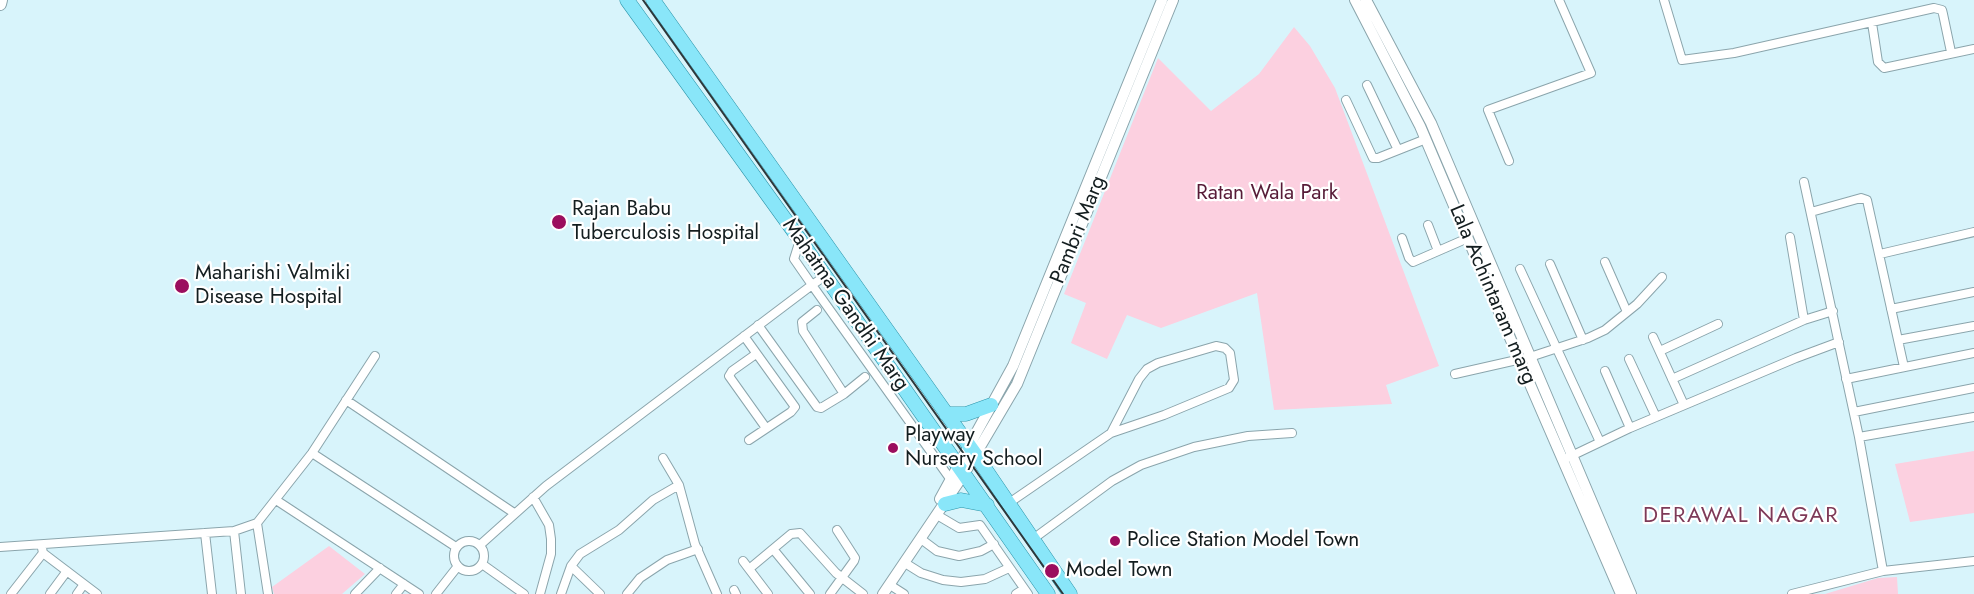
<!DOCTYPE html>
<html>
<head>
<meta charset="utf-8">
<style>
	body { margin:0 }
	canvas { display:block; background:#d8f4fb }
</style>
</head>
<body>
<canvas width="1974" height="594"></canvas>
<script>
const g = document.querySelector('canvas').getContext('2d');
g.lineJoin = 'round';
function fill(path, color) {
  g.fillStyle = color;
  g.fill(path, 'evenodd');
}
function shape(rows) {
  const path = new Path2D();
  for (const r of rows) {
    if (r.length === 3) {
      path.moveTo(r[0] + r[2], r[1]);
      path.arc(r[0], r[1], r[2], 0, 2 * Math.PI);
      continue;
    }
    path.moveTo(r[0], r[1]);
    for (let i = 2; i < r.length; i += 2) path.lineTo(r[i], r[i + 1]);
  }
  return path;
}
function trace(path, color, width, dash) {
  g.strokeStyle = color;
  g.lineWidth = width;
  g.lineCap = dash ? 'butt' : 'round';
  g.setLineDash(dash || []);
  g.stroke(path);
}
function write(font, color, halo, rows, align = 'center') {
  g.font = font + ' Jost,sans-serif';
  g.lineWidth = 4.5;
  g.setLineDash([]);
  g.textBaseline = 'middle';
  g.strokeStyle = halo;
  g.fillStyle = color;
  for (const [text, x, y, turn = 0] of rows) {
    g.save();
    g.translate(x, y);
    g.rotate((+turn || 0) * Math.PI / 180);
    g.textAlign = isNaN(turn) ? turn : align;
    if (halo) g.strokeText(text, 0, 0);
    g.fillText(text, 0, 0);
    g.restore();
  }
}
fill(shape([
	[1294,27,1310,46,1335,88,1439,366,1386,385,1392,404,1274,410,1257,293,1161,328,1127,315,1107,359,1071,343,1086,303,1064,294,1158,58,1211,111,1259,74],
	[1974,451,1974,513,1910,522,1895,464],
	[329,546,365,574,342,594,274,594,272,587],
	[1897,577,1898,594,1825,594,1878,578]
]), '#fcd0e0');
const minor = shape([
	[1664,0,1682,60,1734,53,1934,8,1942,10,1943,14,1951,52],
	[1872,23,1878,62,1884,68,1974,49],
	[1367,85,1398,150],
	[1346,100,1373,158,1378,158,1426,139],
	[1509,161,1488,110,1591,73,1559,0],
	[1804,182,1859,437,1883,571],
	[1811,212,1861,198,1867,200,1904,367],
	[1428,225,1438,251],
	[1790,237,1804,320],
	[1402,238,1409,258,1413,262,1468,238],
	[1880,254,1974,232],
	[1605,262,1627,312],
	[1550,264,1583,340],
	[1520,269,1600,442],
	[825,276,812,285,951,480],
	[1891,309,1974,292],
	[817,310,802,322,803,331,844,394],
	[758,325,817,407,821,408,844,394,865,377],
	[744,336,795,407,791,412,749,440],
	[1653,337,1684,405],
	[1898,340,1974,326],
	[1660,351,1718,324],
	[756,354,732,371,729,376,766,428],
	[1629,359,1656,417],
	[1605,371,1630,428],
	[1455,374,1530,357,1588,338,1605,330,1637,304,1662,277],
	[1672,379,1804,320,1833,311],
	[1846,379,1974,353],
	[346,400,514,513],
	[1854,412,1974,388],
	[1859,437,1974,417],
	[312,453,456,547],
	[663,458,679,485,695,544,717,594],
	[1567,458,1630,428,1796,358,1839,342],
	[533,497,549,525,551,539,551,554,540,594],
	[276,500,419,594],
	[1009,503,1111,433,1139,379,1147,369,1158,363,1216,346,1225,348,1230,353,1234,380,1229,388,1164,415,1111,433],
	[937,515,959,528,980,525,1028,594],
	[257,523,268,594],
	[234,531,241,594],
	[205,533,212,594],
	[921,539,937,551,959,556,981,551,994,544],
	[1033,539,1112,481,1141,465,1194,447,1248,436,1292,433],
	[469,556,15],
	[480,545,546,486,812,285,794,259,800,240],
	[0,547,234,531,257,523,312,453,375,356],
	[773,549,810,594],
	[43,553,97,594],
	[743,561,749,569],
	[905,563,921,573,943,580,961,582,985,579,1009,568],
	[482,564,524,594],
	[571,566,600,594],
	[890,585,904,594],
	[734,590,736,594],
	[11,594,43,553,42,548],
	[50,594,67,571],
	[77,594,84,584],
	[355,594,380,568],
	[396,594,404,584],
	[436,594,458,566],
	[561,594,571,566,580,554,619,530,653,500,679,485],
	[627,594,640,578,667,560,698,549],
	[768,594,749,569,791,534,800,533,836,573,863,594],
	[830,594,854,561,855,558,837,530],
	[1016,594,1024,589],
	[1792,594,1883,571,1974,561]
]);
const tertiary = shape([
	[1355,0,1420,126,1519,359,1621,594],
	[1366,0,1431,123,1631,594],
	[940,499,1013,366,1162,0],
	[883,594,964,474,1017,384,1173,0]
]);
const secondary = shape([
	[0,4,1,0]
]);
const primary = shape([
	[627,0,800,240,1048,594],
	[653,0,975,454,1070,594],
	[946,414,966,414,991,405],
	[945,504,961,500,987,505]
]);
trace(minor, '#8ba5ac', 10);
trace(tertiary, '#8ba5ac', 12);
trace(secondary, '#8ba5ac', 14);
trace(primary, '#2c95aa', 15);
trace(minor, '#fff', 8);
trace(tertiary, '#fff', 10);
trace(secondary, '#fff', 12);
trace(primary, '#89e6f9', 14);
trace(shape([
	[643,0,1063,594]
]), '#2c383b', 2);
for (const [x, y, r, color] of [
	[559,222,8,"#9b0e5e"],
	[182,286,8,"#9b0e5e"],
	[893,448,6,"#9b0e5e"],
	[1115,541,6,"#9b0e5e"],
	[1052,571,8,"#9b0e5e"]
]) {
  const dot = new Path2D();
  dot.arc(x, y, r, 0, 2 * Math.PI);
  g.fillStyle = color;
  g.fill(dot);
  trace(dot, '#fff', 2);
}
write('21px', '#571b37', '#fff', [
	["Ratan Wala Park",1267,194]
]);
write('21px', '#131d1f', '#fff', [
	["Rajan Babu",572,210],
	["Tuberculosis Hospital",572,234],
	["Maharishi Valmiki",195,274],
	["Disease Hospital",195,298],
	["Playway",905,436],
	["Nursery School",905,460],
	["Police Station Model Town",1127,541],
	["Model Town",1066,571]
], 'left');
write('21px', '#131d1f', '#fff', [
	["Pambri Marg",1079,230,-68],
	["Lala Achintaram marg",1492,295,67],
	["Mahatma Gandhi Marg",845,305,55]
]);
g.letterSpacing = '1.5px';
write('22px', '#7e3a58', '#fff', [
	["DERAWAL NAGAR",1741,517]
]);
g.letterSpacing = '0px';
</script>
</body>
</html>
